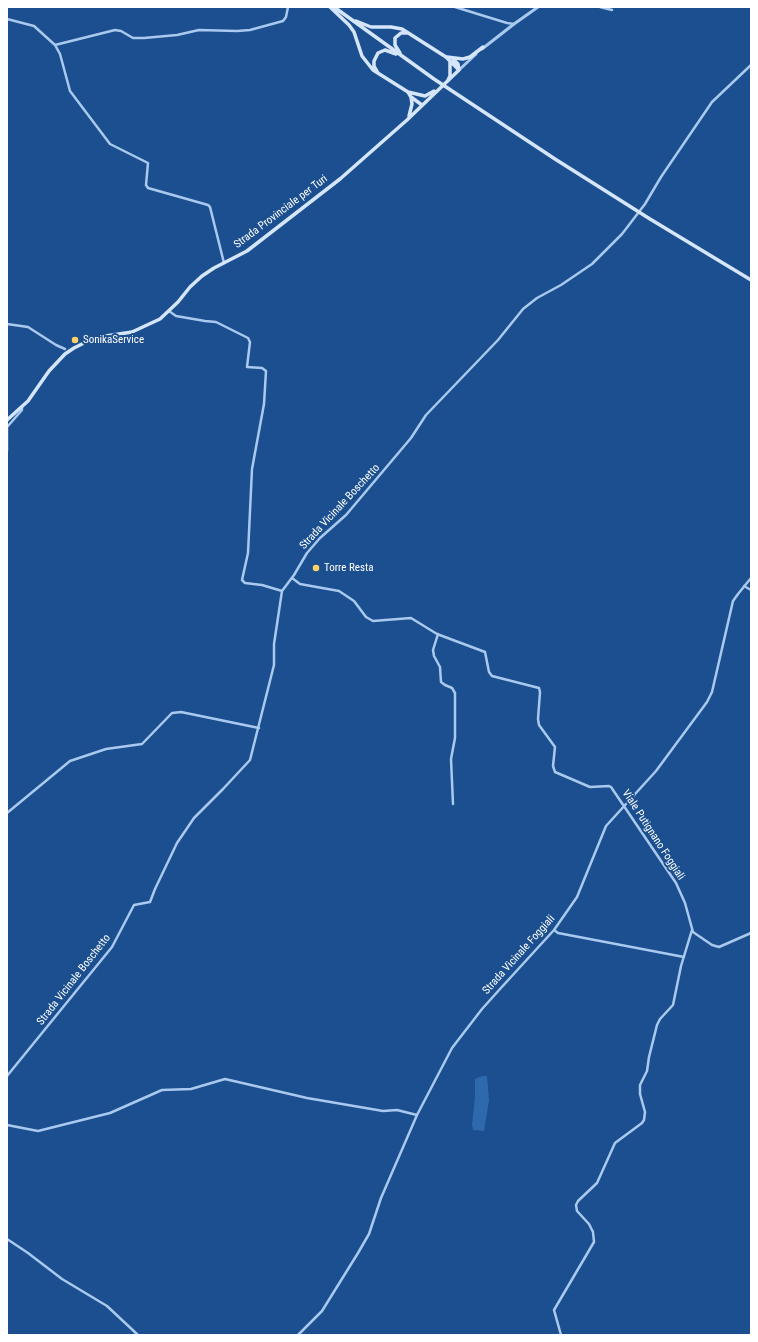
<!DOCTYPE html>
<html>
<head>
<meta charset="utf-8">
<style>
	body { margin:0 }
	#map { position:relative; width:758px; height:1342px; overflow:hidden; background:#1b4f8f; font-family:"Roboto Condensed",sans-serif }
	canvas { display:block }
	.frame { position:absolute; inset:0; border:8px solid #fff; pointer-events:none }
</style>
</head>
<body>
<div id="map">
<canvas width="758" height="1342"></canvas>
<div class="frame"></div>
</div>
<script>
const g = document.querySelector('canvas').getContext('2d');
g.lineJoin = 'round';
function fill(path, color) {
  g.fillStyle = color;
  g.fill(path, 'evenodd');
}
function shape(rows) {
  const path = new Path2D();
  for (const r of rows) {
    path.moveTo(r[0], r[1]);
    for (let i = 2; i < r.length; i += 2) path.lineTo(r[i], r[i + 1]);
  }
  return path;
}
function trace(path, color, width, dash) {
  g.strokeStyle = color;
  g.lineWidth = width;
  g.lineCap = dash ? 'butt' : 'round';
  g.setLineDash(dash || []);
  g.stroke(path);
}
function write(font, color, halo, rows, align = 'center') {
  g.font = font + ' "Roboto Condensed",sans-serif';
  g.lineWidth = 4;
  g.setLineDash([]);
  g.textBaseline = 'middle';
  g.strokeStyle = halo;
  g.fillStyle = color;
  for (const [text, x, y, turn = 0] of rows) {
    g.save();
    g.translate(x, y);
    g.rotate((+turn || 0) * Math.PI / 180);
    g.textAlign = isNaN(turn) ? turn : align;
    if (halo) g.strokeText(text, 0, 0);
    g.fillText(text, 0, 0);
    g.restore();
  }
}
fill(shape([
	[482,1076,487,1076,489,1100,484,1131,473,1130,472,1125,475,1097,475,1079]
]), '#2e69ad');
trace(shape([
	[455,7,507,23,514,24],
	[600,7,612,10],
	[7,19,34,26,55,45,60,54,70,91,110,144,148,163,146,185,148,188,208,205,210,207,224,263],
	[55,45,115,30,121,31,133,38,144,38,177,35,199,30,237,31,250,30,283,21,286,17,288,7],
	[169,311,176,316,205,321,216,322,248,338,250,342,247,367,262,368,266,371,264,404,252,469,248,553,242,580,245,583,262,585,282,591],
	[7,324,28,327,56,345,65,349],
	[8,426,22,410,22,407],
	[7,427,7,451],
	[292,578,300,584,339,591,354,601,366,617,373,621,411,618,437,634,485,652,489,672,492,676,539,688,540,692,538,719,539,725,555,747,553,766,555,772,590,787,609,786,611,787,676,883,685,903,693,932,712,945,719,947,751,933],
	[744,586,751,590],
	[438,634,433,650,434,656,440,667,441,682,445,685,452,688,455,693,455,738,451,759,453,804],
	[7,813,70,761,106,749,142,744,172,713,181,712,259,728],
	[554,930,558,933,684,957],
	[7,1076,112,947,134,905,150,902,155,889,177,843,194,818,223,789,250,760,274,665,274,644,282,591,294,575,307,553,320,538,346,515,411,438,426,415,498,340,523,309,537,298,561,285,592,264,622,234,645,204,661,177,712,102,751,65],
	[7,1125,38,1131,110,1113,162,1090,191,1089,225,1079,307,1098,383,1111,397,1110,417,1115],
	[7,1239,28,1253,62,1279,107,1306,138,1335],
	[298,1335,322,1311,358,1253,369,1234,381,1198,417,1115,452,1048,482,1009,500,989,554,930,577,897,606,826,656,771,707,702,712,692,733,601,738,594,751,578],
	[561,1335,554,1310,594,1242,593,1232,589,1224,577,1211,576,1205,578,1201,597,1183,615,1143,642,1123,644,1120,645,1112,640,1094,640,1085,647,1071,649,1057,657,1025,660,1019,673,1005,681,966,692,930]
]), '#a9c9ee', 2.5);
trace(shape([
	[482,49,514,24,538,7],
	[459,70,476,54]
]), '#a9c9ee', 3);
trace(shape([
	[330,7,349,25,354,32,362,56,373,70,408,92,425,96,434,91],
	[334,7,434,79,555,159,650,219,751,280],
	[356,21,371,27,391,27,402,29,446,57,459,70],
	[400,53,395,45,395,38,401,33,408,33],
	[447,57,463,59,470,57,483,47],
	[453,59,458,64,459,70],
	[378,73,374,66,374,61,378,53,385,50,396,54],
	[448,80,450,76,450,61],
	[408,92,411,97,412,104,409,116],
	[411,97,422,105],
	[7,420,28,401,49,371,65,354,74,348,90,340,106,336,132,332,160,319,178,302,190,287,202,276,214,268,247,251,340,179,407,120,459,70]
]), '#d6e6fa', 3.5);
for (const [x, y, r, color] of [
	[75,340,4,"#ffd166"],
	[316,568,4,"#ffd166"]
]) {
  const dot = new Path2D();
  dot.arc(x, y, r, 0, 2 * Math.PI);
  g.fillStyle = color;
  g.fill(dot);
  trace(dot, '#1b4f8f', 1.5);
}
write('11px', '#fff', '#1b4f8f', [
	["Strada Provinciale per Turi",281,212,-37],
	["Strada Vicinale Boschetto",340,507,-47],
	["Viale Putignano Foggiali",653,835,57],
	["Strada Vicinale Foggiali",519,955,-48],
	["Strada Vicinale Boschetto",74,980,-52]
]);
write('11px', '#fff', '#1b4f8f', [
	["SonikaService",83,340],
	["Torre Resta",324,568]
], 'left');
</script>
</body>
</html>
